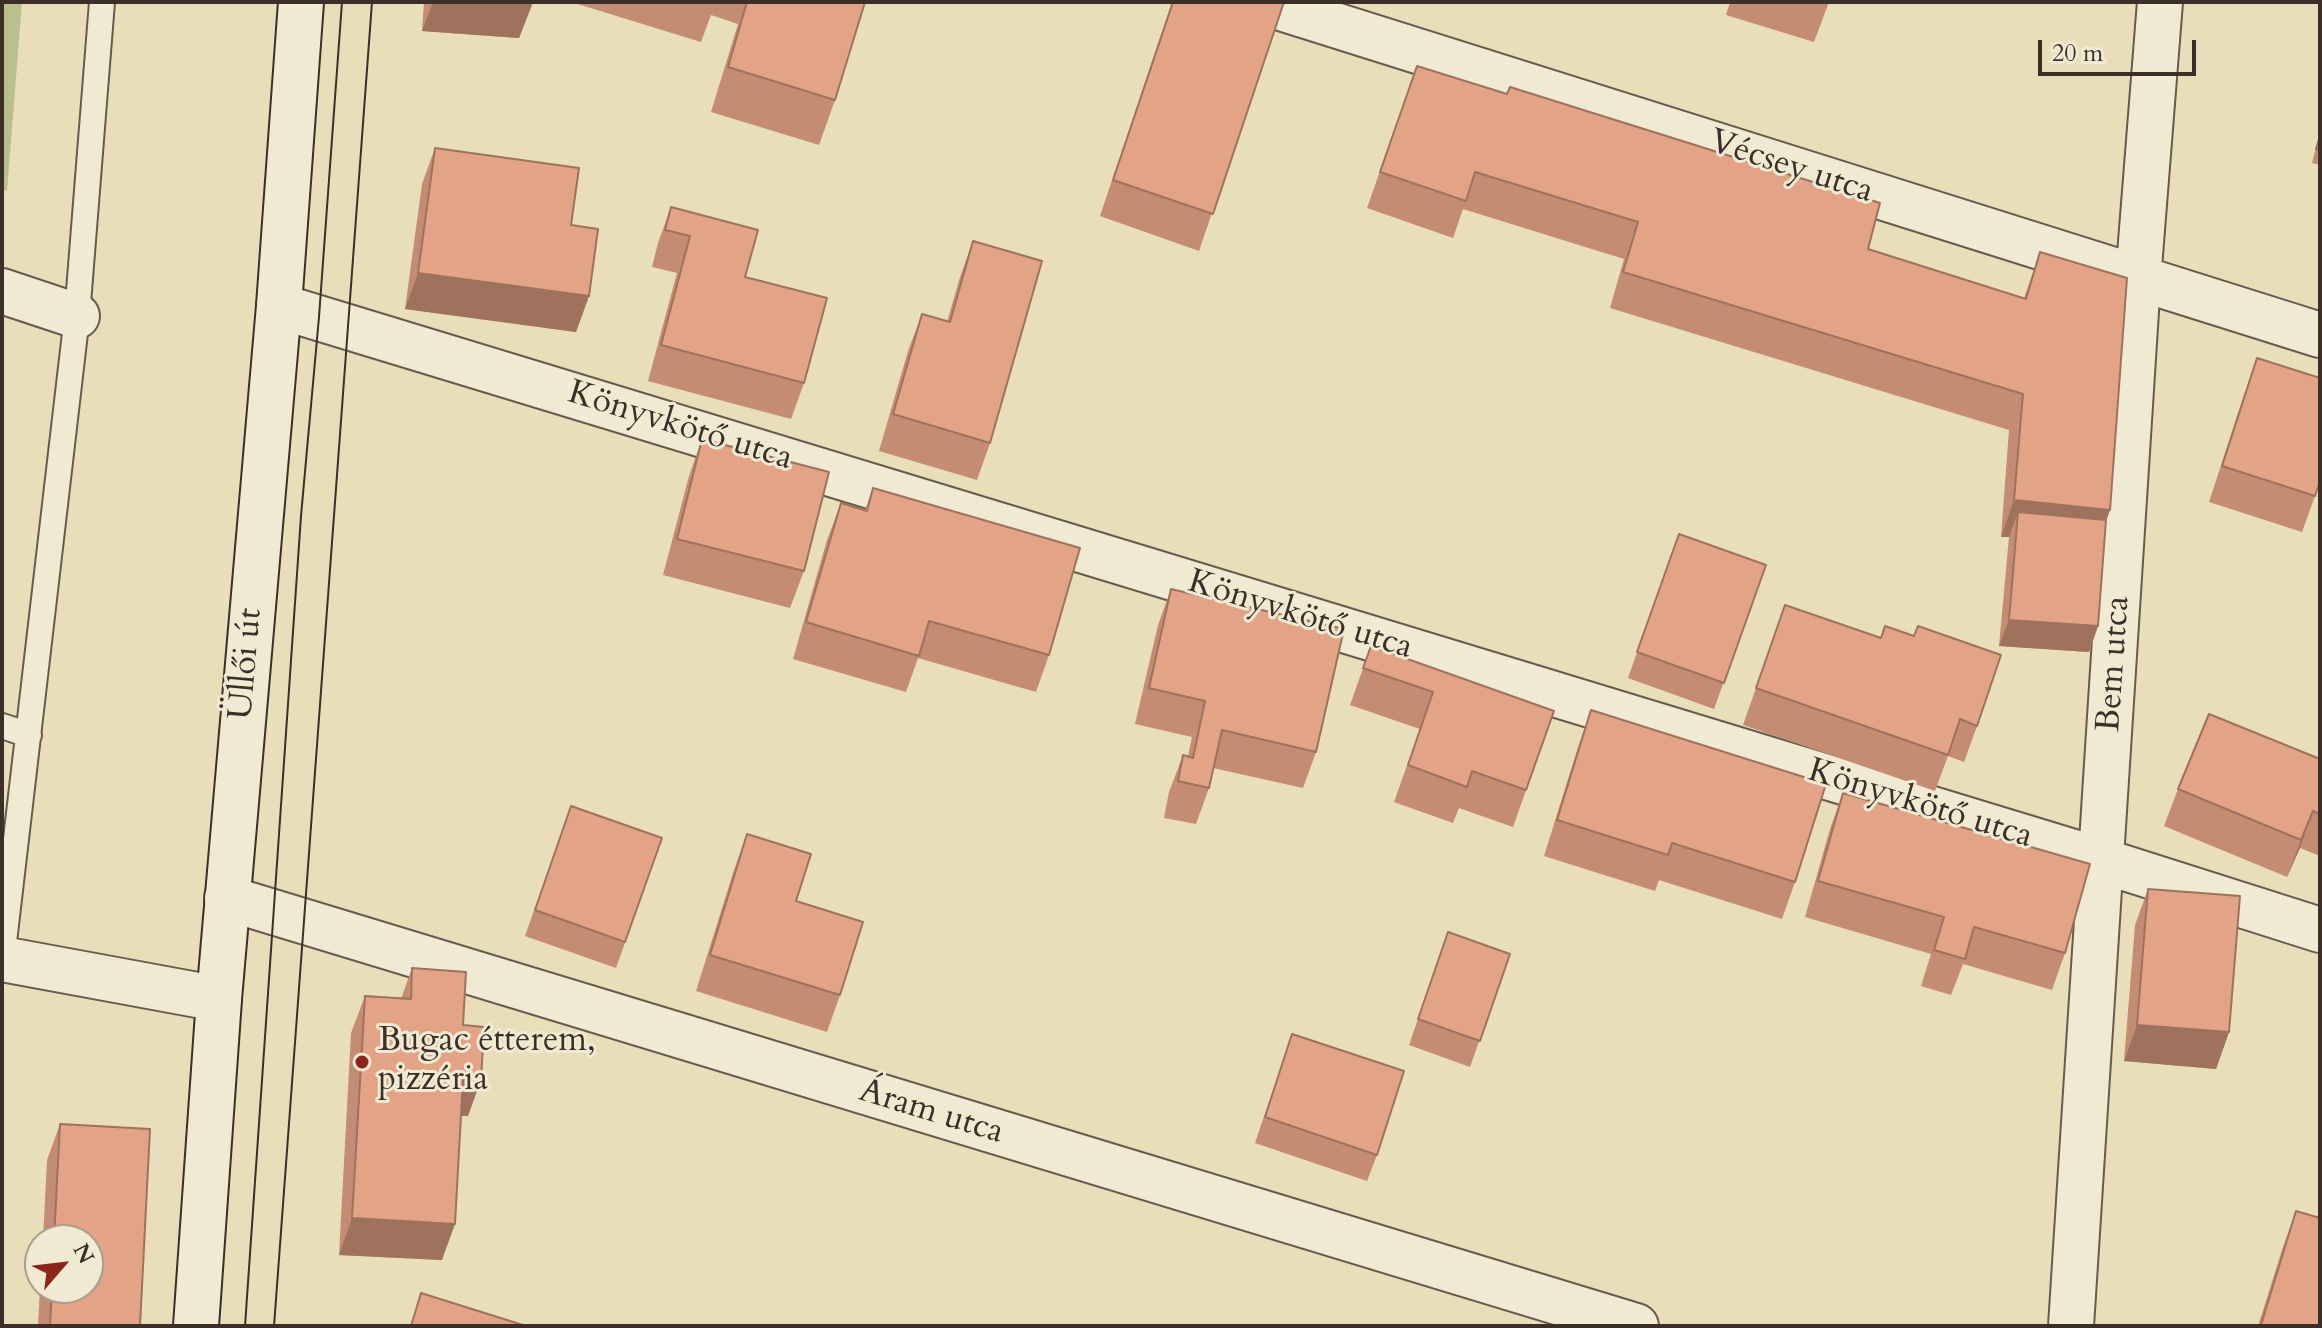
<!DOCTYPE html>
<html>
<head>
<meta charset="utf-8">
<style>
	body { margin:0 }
	#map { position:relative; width:2322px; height:1328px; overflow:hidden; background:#e8deba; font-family:Cardo,serif }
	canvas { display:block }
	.frame { position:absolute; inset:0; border:4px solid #3c2f29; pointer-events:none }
	.north { position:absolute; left:24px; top:1224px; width:80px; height:80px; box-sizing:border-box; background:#f0ead2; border:2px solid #a89f8e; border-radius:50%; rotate:62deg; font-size:22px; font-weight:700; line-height:32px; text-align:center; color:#3c2f29 }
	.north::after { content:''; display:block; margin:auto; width:28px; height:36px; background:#8f2418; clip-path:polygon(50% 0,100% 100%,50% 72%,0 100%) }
	.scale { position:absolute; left:2038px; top:40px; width:158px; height:36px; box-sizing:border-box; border:4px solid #3c2f29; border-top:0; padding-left:10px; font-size:24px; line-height:28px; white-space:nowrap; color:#3c2f29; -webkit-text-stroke:6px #f0ead2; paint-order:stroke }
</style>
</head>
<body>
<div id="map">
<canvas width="2322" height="1328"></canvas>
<div class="frame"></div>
<div class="north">N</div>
<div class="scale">20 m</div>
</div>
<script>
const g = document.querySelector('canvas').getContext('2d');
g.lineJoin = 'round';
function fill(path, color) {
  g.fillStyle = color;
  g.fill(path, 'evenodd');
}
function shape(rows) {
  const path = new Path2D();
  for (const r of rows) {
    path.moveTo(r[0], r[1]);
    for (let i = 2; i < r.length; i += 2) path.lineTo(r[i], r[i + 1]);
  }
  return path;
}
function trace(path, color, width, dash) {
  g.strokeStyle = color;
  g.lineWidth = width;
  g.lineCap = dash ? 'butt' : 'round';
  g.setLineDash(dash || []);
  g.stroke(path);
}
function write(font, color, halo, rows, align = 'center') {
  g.font = font + ' Cardo,serif';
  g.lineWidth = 6;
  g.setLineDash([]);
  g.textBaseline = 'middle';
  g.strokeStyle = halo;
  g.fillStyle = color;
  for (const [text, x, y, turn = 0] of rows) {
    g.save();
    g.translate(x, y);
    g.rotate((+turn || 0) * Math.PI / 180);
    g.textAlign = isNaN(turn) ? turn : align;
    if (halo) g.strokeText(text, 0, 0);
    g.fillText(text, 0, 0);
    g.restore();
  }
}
fill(shape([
	[2,2,22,2,7,191,2,190]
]), '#b9c08d');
const lane = shape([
	[2,726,29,735],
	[2,959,77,316,102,2]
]);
const street = shape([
	[1262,2,2320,335],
	[2,291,77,316],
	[279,306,2103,861,2320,930],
	[227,898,1636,1326],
	[2,959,219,999],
	[2071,1326,2138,280,2160,2]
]);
const secondary = shape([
	[196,1326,219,999,279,306,301,2]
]);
trace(lane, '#675b4d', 28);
trace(street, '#675b4d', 48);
trace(secondary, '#3c2f29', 48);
trace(lane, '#f0ead2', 24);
trace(street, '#f0ead2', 44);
trace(secondary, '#f0ead2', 44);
trace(shape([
	[245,1326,301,516,319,317,342,2],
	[274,1326,372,2]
]), '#3c2f29', 2);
fill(shape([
	[424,2,533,2,519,38,422,31],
	[571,2,865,2,835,100,819,145,711,112,738,24,711,15,701,42],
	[1172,2,1284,2,1199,251,1100,216],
	[1730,2,1829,2,1814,42,1726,15],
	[1417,66,1868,249,2024,298,2040,252,2106,520,2098,626,2089,652,1999,646,2009,537,2001,537,2009,430,1610,308,1624,259,1463,209,1453,238,1367,208],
	[2320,132,2320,165,2312,163],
	[435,148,571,225,589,296,576,332,405,309,422,184],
	[671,207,745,277,804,383,791,419,648,381,677,273,652,267,658,243],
	[973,241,990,443,977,480,879,451,908,351,922,314,947,322,960,277],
	[2257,358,2315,496,2302,532,2209,502,2244,395],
	[702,439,804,571,790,608,663,575,689,476],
	[873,488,1049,655,1036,692,918,658,906,692,793,659,827,540,841,503,865,510],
	[1679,534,1766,565,1714,709,1628,678],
	[1171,589,1316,752,1303,788,1213,768,1209,788,1196,824,1164,818,1169,792,1183,755,1188,756,1192,737,1135,724,1158,625],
	[1785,605,1881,638,1885,626,1977,726,1964,762,1948,756,1935,791,1743,725],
	[1371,646,1554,711,1513,827,1459,808,1453,823,1394,802,1420,729,1350,705],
	[1591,710,1795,882,1782,919,1659,880,1655,891,1544,856,1578,747],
	[2320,759,2320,856,2300,848,2287,877,2164,826,2178,789],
	[1843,793,2065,953,2052,990,1963,964,1951,995,1921,986,1931,954,1805,917,1830,829],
	[571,806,662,838,616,968,525,936],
	[747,834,796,901,840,995,827,1032,696,991,734,870],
	[2148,889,2229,1032,2216,1069,2124,1061,2135,925],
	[1448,932,1510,954,1470,1067,1409,1045],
	[412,968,463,1025,468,1116,461,1116,442,1260,339,1255,351,1033,365,996,401,999],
	[1292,1034,1377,1155,1367,1181,1255,1143],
	[60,1124,140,1326,38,1326,40,1288,88,1288,88,1240,43,1240,47,1160],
	[2296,1211,2320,1326,2258,1326,2283,1247]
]), '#c38c73');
fill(shape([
	[433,2,533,2,519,38,422,31],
	[418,273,589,296,576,332,405,309],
	[2014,500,2110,510,2097,546,2018,512,2009,537,2001,537],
	[2009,620,2098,626,2089,652,1999,646],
	[2313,811,2300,848,2287,877,2301,840],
	[2137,1025,2229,1032,2216,1069,2124,1061],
	[463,1079,481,1080,468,1116,450,1115],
	[352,1218,455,1224,442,1260,339,1255]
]), '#9f725e');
const building = shape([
	[747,2,865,2,835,100,728,67,747,2],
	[1173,2,1284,2,1213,214,1113,180,1173,2],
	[1417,66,1507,94,1510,87,1880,203,1868,249,2026,299,2040,252,2127,278,2110,510,2014,500,2023,394,1623,272,1638,222,1475,172,1466,201,1380,172,1417,66],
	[2320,136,2320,150,2316,149,2320,136],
	[435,148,579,168,571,225,598,229,589,296,418,273,435,148],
	[671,207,758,230,745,277,827,298,804,383,661,345,690,236,665,230,671,207],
	[973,241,1042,261,990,443,893,414,922,314,950,322,973,241],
	[2257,358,2320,378,2320,481,2315,496,2222,466,2257,358],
	[702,439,829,472,804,571,677,539,702,439],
	[873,488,1080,548,1049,655,929,621,919,656,806,622,841,503,867,511,873,488],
	[2018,512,2106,520,2098,626,2009,620,2018,512],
	[1679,534,1766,565,1724,683,1637,652,1679,534],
	[1171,589,1344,629,1316,752,1222,730,1209,788,1178,781,1183,755,1193,758,1205,701,1149,688,1171,589],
	[1785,605,1881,638,1885,626,1914,636,1918,626,2001,655,1977,726,1960,719,1948,755,1756,688,1785,605],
	[1371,646,1554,711,1526,790,1472,771,1467,787,1408,765,1433,692,1363,668,1371,646],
	[1591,710,1826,784,1795,882,1672,843,1668,855,1557,820,1591,710],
	[2209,714,2320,759,2320,814,2313,811,2301,840,2178,789,2209,714],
	[1843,793,2090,864,2065,953,1974,927,1965,959,1934,950,1944,917,1818,881,1843,793],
	[571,806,662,838,625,942,535,910,571,806],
	[747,834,811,854,796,901,863,922,840,995,710,955,747,834],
	[2148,889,2240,896,2229,1032,2137,1025,2148,889],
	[1448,932,1510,954,1480,1041,1418,1019,1448,932],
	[412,968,466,972,463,1025,484,1027,481,1080,463,1079,455,1224,352,1218,365,996,411,999,412,968],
	[1292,1034,1404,1071,1377,1155,1265,1117,1292,1034],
	[60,1124,150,1129,140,1326,50,1326,52,1288,88,1288,88,1240,54,1240,60,1124],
	[2296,1211,2320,1218,2320,1326,2264,1326,2261,1325,2296,1211],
	[421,1293,526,1326,411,1326,421,1293]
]);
fill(building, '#e3a386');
trace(building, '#9f725e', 2);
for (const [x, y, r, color] of [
	[362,1062,8,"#8f2418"]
]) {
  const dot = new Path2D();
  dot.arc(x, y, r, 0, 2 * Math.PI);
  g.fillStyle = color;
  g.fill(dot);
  trace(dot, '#f0ead2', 3);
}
write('34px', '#3c2f29', '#f0ead2', [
	["Vécsey utca",1791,168,18],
	["Könyvkötő utca",680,427,17],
	["Könyvkötő utca",1300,616,17],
	["Üllői út",247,664,-85],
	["Bem utca",2115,664,-86],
	["Könyvkötő utca",1920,805,17],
	["Áram utca",931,1113,17]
]);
write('34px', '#3c2f29', '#f0ead2', [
	["Bugac étterem,",378,1042],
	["pizzéria",378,1081]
], 'left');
</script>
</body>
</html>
